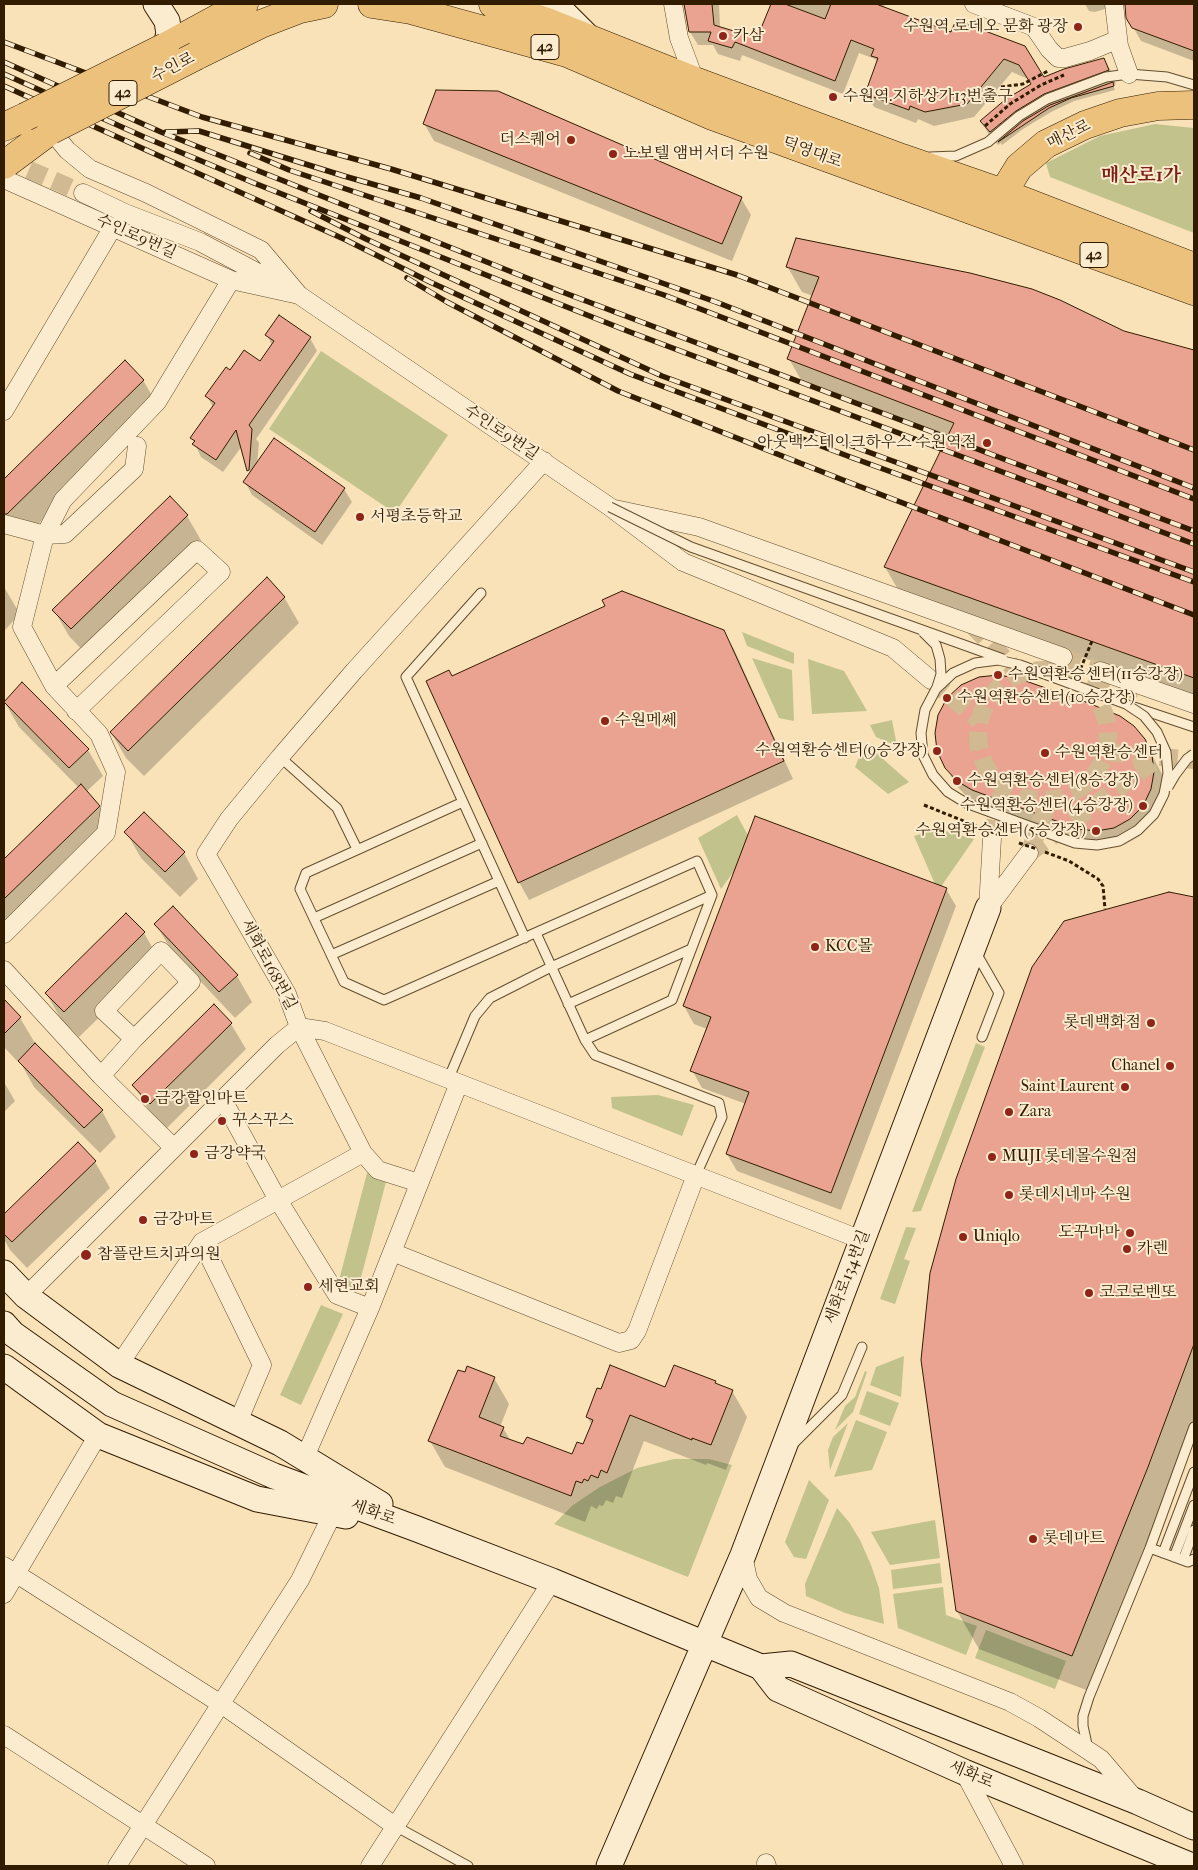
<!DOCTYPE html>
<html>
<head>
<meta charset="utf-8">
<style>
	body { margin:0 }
	#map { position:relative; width:1198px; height:1870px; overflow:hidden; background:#f9e2b7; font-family:"IM FELL French Canon",serif }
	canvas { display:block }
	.frame { position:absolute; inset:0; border:5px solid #311c00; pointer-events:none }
</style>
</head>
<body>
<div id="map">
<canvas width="1198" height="1870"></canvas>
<div class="frame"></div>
</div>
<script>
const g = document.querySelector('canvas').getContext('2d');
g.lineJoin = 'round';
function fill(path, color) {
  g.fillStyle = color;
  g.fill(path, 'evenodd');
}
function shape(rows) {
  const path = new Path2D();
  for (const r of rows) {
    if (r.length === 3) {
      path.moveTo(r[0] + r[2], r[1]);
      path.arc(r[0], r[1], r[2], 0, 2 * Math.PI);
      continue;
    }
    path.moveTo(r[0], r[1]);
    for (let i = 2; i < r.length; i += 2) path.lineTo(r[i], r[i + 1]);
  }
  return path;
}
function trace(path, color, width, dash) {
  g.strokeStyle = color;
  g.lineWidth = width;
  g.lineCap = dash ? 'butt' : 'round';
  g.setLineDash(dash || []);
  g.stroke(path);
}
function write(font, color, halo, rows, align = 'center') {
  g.font = font + ' "IM FELL French Canon","Noto Serif KR",serif';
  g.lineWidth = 4;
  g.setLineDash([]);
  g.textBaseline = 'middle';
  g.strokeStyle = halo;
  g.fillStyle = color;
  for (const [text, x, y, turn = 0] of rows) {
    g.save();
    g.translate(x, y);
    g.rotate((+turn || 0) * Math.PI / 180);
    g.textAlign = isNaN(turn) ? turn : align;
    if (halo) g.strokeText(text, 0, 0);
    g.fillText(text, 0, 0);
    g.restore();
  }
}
fill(shape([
	[1155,124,1194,128,1194,233,1050,177,1046,163,1100,136],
	[321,351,448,435,395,513,269,429],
	[742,632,794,653,794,664,747,646],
	[752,658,792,670,794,721,779,718],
	[808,659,844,671,867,711,812,714],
	[892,720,897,746,876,737,870,725],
	[865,743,909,782,888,794,855,767],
	[737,815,753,845,721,889,698,838],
	[938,829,974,839,938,891,914,836],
	[976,1043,985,1047,921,1211,912,1212],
	[658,1095,694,1105,682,1136,612,1108,611,1097],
	[367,1173,387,1178,358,1289,338,1284],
	[906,1227,916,1228,904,1259,910,1261,895,1304,880,1299],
	[321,1305,343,1314,301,1405,280,1395],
	[904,1356,901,1397,870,1385,876,1367],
	[865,1371,867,1372,853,1412,835,1430,845,1406,855,1397],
	[867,1391,899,1403,890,1426,859,1414],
	[856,1420,887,1432,872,1470,834,1477],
	[848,1423,830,1470,828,1450,833,1437],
	[674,1459,709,1459,732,1465,688,1577,554,1524,573,1505,600,1487,637,1468],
	[809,1480,829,1500,806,1559,794,1557,785,1542],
	[837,1508,849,1522,860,1540,871,1565,879,1588,884,1624,845,1613,806,1596,805,1584],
	[935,1520,940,1558,890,1565,871,1532],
	[940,1563,942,1583,893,1589,891,1570],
	[943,1587,946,1615,977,1626,966,1655,898,1628,893,1594],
	[986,1630,1066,1661,1055,1689,975,1658]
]), '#c1c28c');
fill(shape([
	[685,4,719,4,720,28,758,39,772,4,883,4,886,9,952,34,957,22,1044,79,1104,59,1112,73,1116,84,1113,85,1115,90,1074,101,1051,112,1023,129,1002,145,1001,143,998,145,989,135,982,122,1032,84,1028,79,1012,72,974,117,934,126,918,119,916,123,874,107,866,93,878,64,875,59,859,53,843,94,742,55,740,61,718,54,713,45,698,45,690,32],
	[1085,4,1121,4,1095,12,1089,11],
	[1126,4,1194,4,1194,61,1141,41,1128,18],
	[424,123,741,198,751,215,732,261,434,141],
	[787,266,1124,333,1194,352,1194,697,900,593,885,567,948,440,804,385,789,359,813,296,802,292],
	[267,335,310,338,317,351,256,439,259,443,257,464,274,440,344,489,352,502,322,545,252,495,245,482,250,474,242,446,223,472,201,457,192,438,213,407,207,396,230,371,260,363,272,345],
	[125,362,143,380,158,406,23,539,4,521,4,481],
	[170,498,187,516,202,542,86,654,69,636,54,610],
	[4,587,20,614,4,631],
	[284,597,299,623,144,776,126,758,111,732],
	[723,631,734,649,793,779,529,900,519,882,452,678],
	[22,684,88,750,103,776,86,792,99,806,114,832,4,939,4,861,79,788,19,727,4,701],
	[1144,740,1162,774,1163,791,1160,807,1152,823,1140,836,1124,845,1106,848,1089,846,984,808,968,798,956,785,946,767],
	[126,832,184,853,198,879,180,897,141,858],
	[946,889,956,906,841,1210,737,1171,727,1154,746,1104,702,1088,692,1070,707,1029,694,1024,684,1006],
	[1169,894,1194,898,1194,1440,1170,1505,1094,1693,979,1649,957,1611],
	[126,915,144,933,159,959,79,1037,61,1019,46,993],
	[156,924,237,976,252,1002,235,1018,171,950],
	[4,1001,20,1018,35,1043,102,1111,116,1137,100,1153,34,1087,19,1060,17,1061,4,1047],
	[231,1024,246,1049,166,1129,149,1111,134,1085],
	[4,1082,15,1101,4,1112],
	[78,1144,95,1162,110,1188,27,1268,10,1250,4,1239,4,1215],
	[494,1378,509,1404,500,1427,503,1428,511,1441,524,1446,572,1456,584,1446,592,1425,587,1417,666,1389,715,1382,717,1385,732,1391,747,1417,726,1470,707,1463,706,1465,644,1441,622,1498,616,1496,613,1503,606,1500,603,1506,599,1505,597,1509,591,1506,585,1522,445,1467,430,1441]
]), '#0003');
const building = shape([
	[684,4,712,4,714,25,757,38,771,4,785,4,825,19,831,4,876,4,951,32,956,20,1025,46,1044,77,1064,69,1104,58,1109,70,1044,94,1016,111,990,132,980,121,1006,99,1031,84,1019,65,1004,59,967,104,925,112,910,106,909,110,865,94,878,58,871,56,874,49,851,40,835,81,735,42,732,48,708,41,711,32,689,32,684,4],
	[1125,4,1194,4,1194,51,1132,28,1126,18,1125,4],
	[1113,82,1114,86,1071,98,1049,108,998,142,1023,121,1050,105,1113,82],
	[436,90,498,91,742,197,722,244,423,124,436,90],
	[796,238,970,273,1032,289,1060,300,1124,331,1194,350,1194,678,884,567,954,423,787,359,819,277,786,267,796,238],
	[279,315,311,337,249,425,252,429,249,470,247,471,236,430,216,460,192,444,195,441,190,438,215,403,205,396,226,367,230,370,244,350,260,361,274,341,265,335,279,315],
	[125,360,144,380,7,514,4,514,4,479,125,360],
	[274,438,345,488,315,532,243,482,274,438],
	[170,496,188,515,71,629,52,610,170,496],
	[267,577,285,597,128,751,110,732,267,577],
	[622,591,724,630,784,761,518,883,426,681,449,670,452,676,605,606,602,600,622,591],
	[998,675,1017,678,1086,702,1120,716,1134,726,1145,739,1152,755,1154,772,1151,789,1143,806,1130,819,1114,828,1096,831,1078,829,972,790,957,781,945,768,937,751,935,733,938,715,947,698,961,685,979,677,998,675],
	[22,682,89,749,69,768,4,702,22,682],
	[81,784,100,806,4,899,4,859,81,784],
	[144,812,185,852,165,872,124,832,144,812],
	[755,816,947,888,831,1193,726,1154,749,1092,690,1071,711,1017,683,1006,755,816],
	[1169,892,1194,897,1194,1344,1148,1467,1072,1656,956,1611,921,1360,930,1273,956,1179,1032,967,1064,921,1169,892],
	[173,906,238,975,219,992,154,924,173,906],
	[126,913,145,932,64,1012,45,993,126,913],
	[4,999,21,1017,4,1034,4,999],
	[214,1004,232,1023,150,1104,132,1085,214,1004],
	[35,1043,103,1110,84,1128,18,1061,35,1043],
	[78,1142,96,1161,12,1242,4,1234,4,1214,78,1142],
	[610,1365,665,1387,674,1365,716,1381,715,1383,733,1390,711,1445,692,1438,692,1440,630,1415,607,1473,601,1470,598,1478,591,1475,588,1481,584,1479,582,1483,576,1481,571,1496,428,1441,458,1370,465,1372,467,1366,495,1377,479,1417,504,1427,500,1436,523,1444,527,1437,572,1454,577,1442,583,1444,593,1420,586,1417,597,1388,601,1389,610,1365]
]);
fill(building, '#eaa391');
trace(building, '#311c00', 1);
trace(shape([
	[4,159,83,193],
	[972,625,1016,670],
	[1063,657,1100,671],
	[1043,735,65],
	[931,680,979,720],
	[1092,691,1148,688],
	[1106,752,1194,760],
	[992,838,1003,786],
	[1031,848,1050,799],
	[1029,853,1160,757]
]), '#d1ba92', 18, [18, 9]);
const lane = shape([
	[930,157,956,156,988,142,1019,116,1047,99,1106,77,1129,74,1167,77,1194,85],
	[481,593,406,677,525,938],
	[1131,706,1194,727],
	[280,757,337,808,357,849],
	[463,802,306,873,300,889,344,982,384,1000,697,861,712,895,672,1000,585,1040],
	[314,918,482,843],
	[536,933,585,1040,595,1055,719,1103,722,1117,696,1175],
	[975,951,999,993,982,1037],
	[331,955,499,881],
	[568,1004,691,949],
	[448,1080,475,1016,490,998,551,967,712,895],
	[794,1443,842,1395,862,1347],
	[1150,1548,1188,1562,1194,1559],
	[1163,1553,1194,1472],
	[1174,1557,1194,1505],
	[1183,1560,1194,1530],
	[1088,1749,1083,1726,1083,1716,1089,1697,1150,1548,1194,1427],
	[395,1826,468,1866]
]);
const street = shape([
	[673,4,679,38,695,81],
	[974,4,1034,27,1049,49,1058,58,1065,58,1090,51,1114,41,1118,42,1119,46],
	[1114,4,1119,46,1129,74],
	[51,130,67,150,90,169,146,193,261,250,299,295,610,507,683,562,893,648,931,680],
	[4,179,231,280,299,295],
	[83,193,125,213,200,242,279,284],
	[4,411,113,227],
	[615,509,699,527,1063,657],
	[4,524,45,535,65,534,134,469,137,446],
	[1100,671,1194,704],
	[54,686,197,550,221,572,76,711],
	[988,908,992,838],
	[988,908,1029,853],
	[4,934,106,833,116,772,99,734,54,686,22,627,45,535,63,500,157,402,231,280],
	[4,970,101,1076,174,1148],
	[299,1027,325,1031,862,1240],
	[299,1027,363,1153,378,1170,419,1183],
	[101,1076,134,1039,191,982,161,951,104,1011,134,1039],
	[223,1100,278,1200,337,1295,370,1308],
	[202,1242,262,1365,238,1422],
	[392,1252,619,1343,631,1340,637,1331,696,1175],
	[26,1296,277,1045,299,1027,287,994,206,854,229,819,280,757,354,671,544,461],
	[119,1365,202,1242,363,1153],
	[305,1457,370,1308,459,1083],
	[743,1555,748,1579,759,1598,784,1613,1010,1702,1039,1718,1101,1759,1136,1800],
	[4,1566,221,1704,395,1826],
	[4,1594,98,1435],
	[4,1735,206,1866],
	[964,1772,1014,1866],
	[766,1863,767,1866],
	[117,1866,300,1580,333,1513],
	[370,1866,552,1581]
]);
const secondary = shape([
	[156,4,167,21,169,34,165,47],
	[541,4,564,13,589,38],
	[4,1273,26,1296,119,1365,280,1443,380,1504],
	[4,1324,13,1334,112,1404,274,1476,417,1529,552,1581,761,1667,791,1664,1138,1802,1194,1827],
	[4,1367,98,1435,257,1499,346,1516],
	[761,1667,778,1689,964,1772,1192,1866],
	[609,1866,743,1555,988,908]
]);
const primary = shape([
	[372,4,411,10,567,53,710,115,1194,291],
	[493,4,547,22,695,81,902,158,1003,193,1194,267],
	[165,47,244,4],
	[196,56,261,24,300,9,324,4],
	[4,127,25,117],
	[4,165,51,130],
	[997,209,1003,193,1019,167,1046,144,1085,125,1120,113,1158,106,1194,105]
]);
trace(lane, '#634e2e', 11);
trace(street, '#634e2e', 19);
trace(secondary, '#311c00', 27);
trace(primary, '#311c00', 29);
trace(shape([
	[1001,87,1023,84,1048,71],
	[985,126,1010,104,1041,85,1064,75],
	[924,805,981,828],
	[1045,852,1069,861,1098,879,1103,886,1105,909]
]), '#311c00', 3, [4, 2.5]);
trace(lane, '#fbecd0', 9);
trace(street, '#fbecd0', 18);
trace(secondary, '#fbecd0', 25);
trace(primary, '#ecc17c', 28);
const rail = shape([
	[4,42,202,117,391,169,737,275,1194,450],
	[4,62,161,132,557,290,1194,531],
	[4,74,144,137,254,183,630,332,1194,544],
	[4,86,346,240,430,282,630,374,853,458,1194,582],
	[166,132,199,131,344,176,421,198,716,302,1194,488],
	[250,153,289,170,664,295,1194,499],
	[311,211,366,239,662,376,1194,572],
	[407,278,447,302,618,391,843,480,1194,615]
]);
trace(rail, '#311c00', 5.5);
trace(rail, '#fbecd0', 4, [11]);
const laneBridge = shape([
	[610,507,691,547,1003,659],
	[923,632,936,645,940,659,941,674,937,687],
	[998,660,1020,665,1126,704,1144,716,1157,732,1166,752,1168,773,1164,794,1154,814,1138,830,1119,841,1097,845,1075,843,966,803,948,792,933,775,923,755,921,733,925,710,936,689,953,673,975,663,998,660],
	[1168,787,1175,775,1187,759,1194,754]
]);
const primaryBridge = shape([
	[25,117,165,47],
	[51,130,196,56]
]);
trace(laneBridge, '#634e2e', 11, []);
trace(primaryBridge, '#311c00', 29, []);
trace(shape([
	[1078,675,1092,641],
	[984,829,1002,836],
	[1019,843,1037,849]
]), '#311c00', 3, [4, 2.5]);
trace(laneBridge, '#fbecd0', 9);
trace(primaryBridge, '#ecc17c', 28);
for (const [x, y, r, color] of [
	[1078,27,5,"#8f2418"],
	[723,36,5,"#8f2418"],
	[833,97,5,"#8f2418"],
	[571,140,5,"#8f2418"],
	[613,154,5,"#8f2418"],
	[987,443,5,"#8f2418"],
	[360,517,5,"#8f2418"],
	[998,675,5,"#8f2418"],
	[947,698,5,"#8f2418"],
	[605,721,5,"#8f2418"],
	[937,751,5,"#8f2418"],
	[1045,753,5,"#8f2418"],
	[957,781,5,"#8f2418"],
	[1143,806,5,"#8f2418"],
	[1096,831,5,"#8f2418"],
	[815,947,5,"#8f2418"],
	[1151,1023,5,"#8f2418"],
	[1170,1066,5,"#8f2418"],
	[1125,1087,5,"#8f2418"],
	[145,1099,5,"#8f2418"],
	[1009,1112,5,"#8f2418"],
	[222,1121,5,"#8f2418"],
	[194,1154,5,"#8f2418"],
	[992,1157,5,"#8f2418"],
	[1009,1195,5,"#8f2418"],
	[143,1220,5,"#8f2418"],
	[1130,1233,5,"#8f2418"],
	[963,1237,5,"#8f2418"],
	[1127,1249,5,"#8f2418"],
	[86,1255,6,"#8f2418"],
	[308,1287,5,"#8f2418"],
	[1089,1293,5,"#8f2418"],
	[1033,1539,5,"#8f2418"]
]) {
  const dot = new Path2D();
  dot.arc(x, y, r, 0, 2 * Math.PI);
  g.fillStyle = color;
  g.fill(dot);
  trace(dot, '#fbecd0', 2);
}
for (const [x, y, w] of [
	[545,47,28],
	[123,93,28],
	[1094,255,28]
]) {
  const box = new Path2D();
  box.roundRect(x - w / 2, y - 12.5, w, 25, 4);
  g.fillStyle = '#fbecd0';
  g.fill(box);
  trace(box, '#311c00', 1);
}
write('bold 15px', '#311c00', null, [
	["42",545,47],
	["42",123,93],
	["42",1094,255]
]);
write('16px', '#311c00', '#fbecd0', [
	["수원역 로데오 문화 광장",1068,27,"right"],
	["카삼",733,36],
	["수원역.지하상가13번출구",843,97],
	["더스퀘어",561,140,"right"],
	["노보텔 앰버서더 수원",623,154],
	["아웃백스테이크하우스 수원역점",977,443,"right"],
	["서평초등학교",370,517],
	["수원역환승센터(11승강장)",1008,675],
	["수원역환승센터(10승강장)",957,698],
	["수원메쎄",615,721],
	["수원역환승센터(9승강장)",927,751,"right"],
	["수원역환승센터",1055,753],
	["수원역환승센터(8승강장)",967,781],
	["수원역환승센터(4승강장)",1133,806,"right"],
	["수원역환승센터(5승강장)",1086,831,"right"],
	["KCC몰",825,947],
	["롯데백화점",1141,1023,"right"],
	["Chanel",1160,1066,"right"],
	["Saint Laurent",1115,1087,"right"],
	["금강할인마트",155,1099],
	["Zara",1019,1112],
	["꾸스꾸스",232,1121],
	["금강약국",204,1154],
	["MUJI 롯데몰수원점",1002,1157],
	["롯데시네마 수원",1019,1195],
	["금강마트",153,1220],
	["도꾸마마",1120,1233,"right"],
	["Uniqlo",973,1237],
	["카렌",1137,1249],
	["참플란트치과의원",97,1255],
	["세현교회",318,1287],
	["코코로벤또",1099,1293],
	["롯데마트",1043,1539]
], 'left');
write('16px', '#311c00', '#fbecd0', [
	["수인로",173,68,-27],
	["매산로",1069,135,-26],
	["덕영대로",812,153,20],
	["수인로9번길",136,237,24],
	["수인로9번길",501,433,34],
	["세화로168번길",268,965,62],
	["세화로134번길",848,1277,-69],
	["세화로",373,1513,20],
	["세화로",971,1775,23]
]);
write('bold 19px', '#7a1f14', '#fbecd0', [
	["매산로1가",1141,176]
]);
</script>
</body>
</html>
